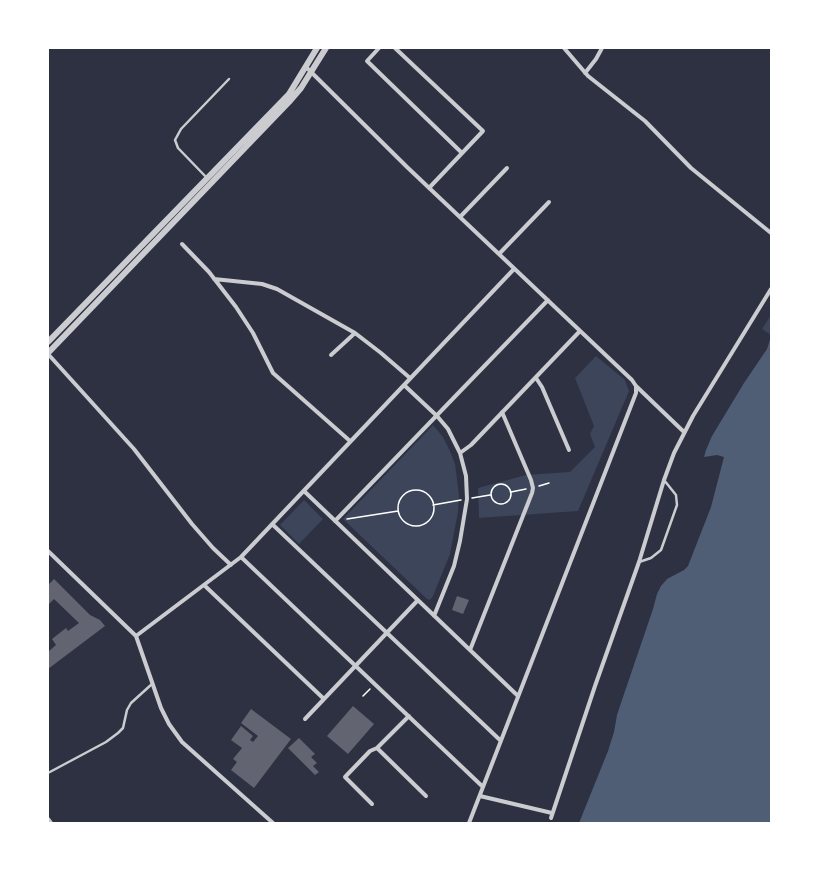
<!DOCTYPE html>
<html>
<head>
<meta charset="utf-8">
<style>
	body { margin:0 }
	#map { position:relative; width:819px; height:871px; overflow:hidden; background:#2d3142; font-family:"DM Sans",sans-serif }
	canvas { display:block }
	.frame { position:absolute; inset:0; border:49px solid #fff; pointer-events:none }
</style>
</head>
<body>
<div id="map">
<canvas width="819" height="871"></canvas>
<div class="frame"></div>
</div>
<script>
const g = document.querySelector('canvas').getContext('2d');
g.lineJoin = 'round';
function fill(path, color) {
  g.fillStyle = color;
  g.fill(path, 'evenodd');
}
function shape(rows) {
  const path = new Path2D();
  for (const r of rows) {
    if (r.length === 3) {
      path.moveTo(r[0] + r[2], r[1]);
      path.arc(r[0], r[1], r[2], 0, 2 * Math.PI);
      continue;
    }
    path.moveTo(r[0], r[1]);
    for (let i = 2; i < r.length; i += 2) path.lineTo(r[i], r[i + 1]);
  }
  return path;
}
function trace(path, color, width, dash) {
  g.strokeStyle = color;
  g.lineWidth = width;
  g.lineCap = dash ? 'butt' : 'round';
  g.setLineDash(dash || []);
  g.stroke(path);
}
fill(shape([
	[771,315,771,335,762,329],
	[596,356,625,380,629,391,578,511,479,518,478,488,526,475,570,472,595,447,590,434,594,426,575,378],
	[433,425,443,437,450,451,455,464,459,495,458,512,450,554,433,596,430,600,427,599,343,519],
	[304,500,323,519,299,544,280,525]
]), '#3c4559');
fill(shape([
	[771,337,771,823,579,823,608,751,614,732,617,715,623,697,653,609,657,594,661,586,667,579,684,570,688,566,711,507,724,457,717,455,704,457,706,450,712,436,744,383,767,349]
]), '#4f5d75');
fill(shape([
	[54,579,90,615,100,620,105,626,48,669,48,652,56,645,52,639,66,628,68,631,79,623,54,599,48,605,48,585],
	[457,596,469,600,463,614,452,610],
	[353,706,374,724,348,754,327,736],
	[251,709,291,739,254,788,231,770,237,762,233,759,242,748,231,740,241,726,253,736,250,740,253,742,258,736,241,723],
	[299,738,315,754,311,757,317,763,313,766,319,772,315,775,288,748]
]), '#626471');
trace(shape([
	[501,494,10],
	[539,486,549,483],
	[416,508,18],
	[511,492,526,489],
	[472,498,490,495],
	[433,505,461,500],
	[347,519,398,511],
	[363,696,370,689]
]), '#fff', 1.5);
trace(shape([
	[207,178,178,148,175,140,181,129,229,79],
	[639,562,651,558,661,550,677,505,676,495,664,480],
	[48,773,106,742,118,733,123,728,127,710,131,703,152,684]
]), '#caccd0', 2.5);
trace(shape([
	[379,48,367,61,462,153],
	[395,48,483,131,429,188],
	[564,48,588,76,645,121,691,168,771,233],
	[306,67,407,167,632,380,636,386,684,432],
	[585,73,596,59,602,48],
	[460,217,507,168],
	[182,244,209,272,236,307,253,333,273,373,350,441],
	[499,254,549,202],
	[214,279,262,284,277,289,355,333,381,353,410,378],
	[48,354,134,449,192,524,213,548,231,565],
	[331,355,355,333],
	[536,378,542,387,569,450],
	[404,385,437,416,448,429,460,453,466,476,467,499,460,541,454,566,434,616],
	[460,453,471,445,580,331],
	[304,491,518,696],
	[335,521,548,300],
	[272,524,501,741],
	[48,551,136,636,161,708,169,724,182,742,273,823],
	[241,557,483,787],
	[204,585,324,699],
	[136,636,241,557,514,269],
	[470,650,532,493,533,488,531,480,502,412],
	[305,719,418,600],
	[377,748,426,796],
	[480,796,552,813],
	[372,804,345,777,370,751,377,748,409,716],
	[551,818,595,686,639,562,664,480,674,453,693,416,771,289],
	[48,819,51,823],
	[469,823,636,393,636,387]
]), '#caccd0', 4);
trace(shape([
	[48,342,289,94,317,48],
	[48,353,289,102,301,88,326,48]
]), '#caccd0', 6);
</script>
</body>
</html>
